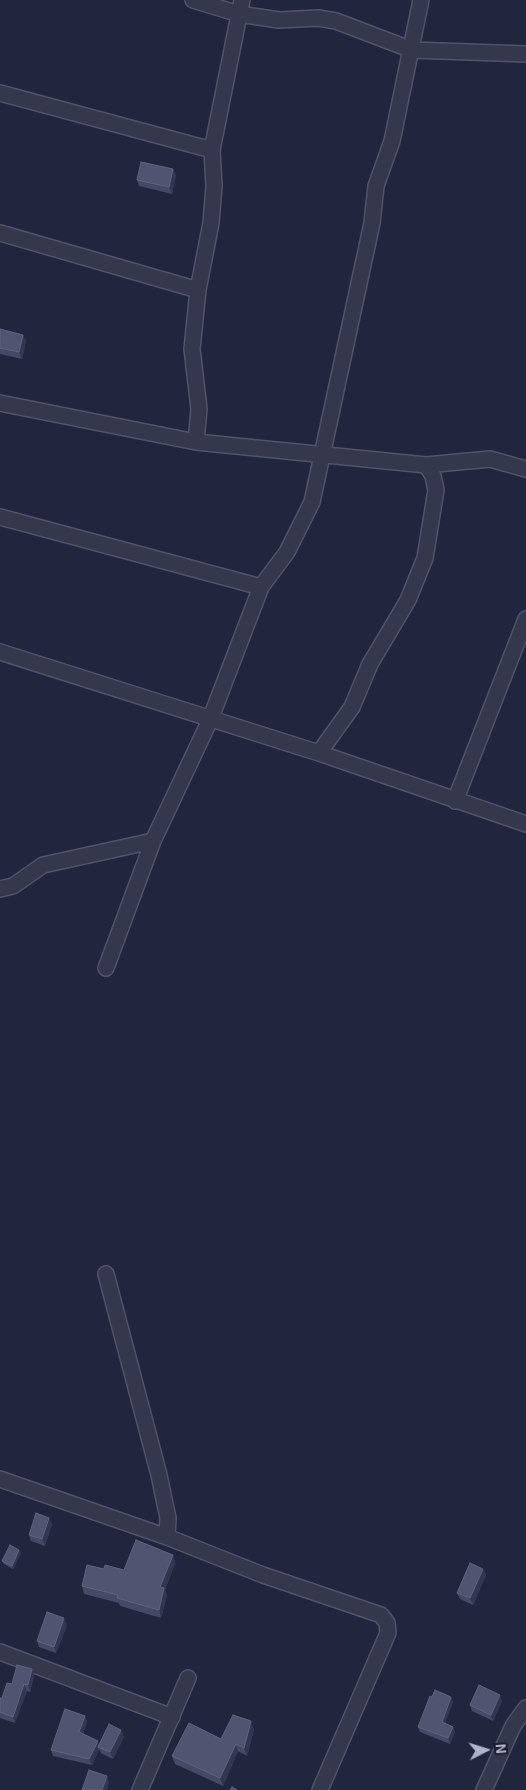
<!DOCTYPE html>
<html>
<head>
<meta charset="utf-8">
<style>
	body { margin:0 }
	#map { position:relative; width:526px; height:1790px; overflow:hidden; background:#21253d; font-family:"Exo 2",sans-serif }
	canvas { display:block }
	.north { position:absolute; left:461px; top:1725px; width:50px; height:50px; -webkit-text-stroke:4px #1b1d32; paint-order:stroke; rotate:85deg; font-size:14px; font-weight:700; line-height:20px; text-align:center; color:#b1b3c9 }
	.north::after { content:''; display:block; margin:auto; width:18px; height:22px; background:#b1b3c9; clip-path:polygon(50% 0,100% 100%,50% 72%,0 100%) }
</style>
</head>
<body>
<div id="map">
<canvas width="526" height="1790"></canvas>
<div class="north">N</div>
</div>
<script>
const g = document.querySelector('canvas').getContext('2d');
g.lineJoin = 'round';
function shape(rows) {
  const path = new Path2D();
  for (const r of rows) {
    path.moveTo(r[0], r[1]);
    for (let i = 2; i < r.length; i += 2) path.lineTo(r[i], r[i + 1]);
  }
  return path;
}
function trace(path, color, width, dash) {
  g.strokeStyle = color;
  g.lineWidth = width;
  g.lineCap = dash ? 'butt' : 'round';
  g.setLineDash(dash || []);
  g.stroke(path);
}
function fill(path, color) {
  g.fillStyle = color;
  g.fill(path, 'evenodd');
}
const minor = shape([
	[193,0,239,14,279,20,318,18,336,21,412,50,526,54],
	[0,93,212,150],
	[0,233,198,290],
	[0,403,196,442,426,465,490,459,526,469],
	[196,442,199,409,192,349,198,290,211,223,214,186,212,150,242,0],
	[0,517,261,587],
	[0,652,319,753,526,824],
	[319,753,352,707,370,664,408,600,425,558,436,490,433,476,426,465],
	[455,801,526,619],
	[0,889,13,886,43,865,153,841],
	[106,968,153,841,210,720,261,587,287,552,312,502,372,223,376,186,392,141,421,0],
	[106,1274,159,1475,168,1518,167,1537],
	[0,1479,167,1537,263,1575,381,1615,387,1623,388,1633,320,1790],
	[0,1652,172,1717],
	[140,1790,188,1678],
	[484,1790,513,1726,526,1708]
]);
trace(minor, '#515368', 18);
trace(minor, '#35384d', 15);
fill(shape([
	[173,169,176,176,172,194,139,186,137,180],
	[0,329,23,335,26,341,22,359,0,354],
	[52,1524,45,1546,31,1541,29,1535],
	[21,1553,13,1569,4,1564,2,1561],
	[173,1555,175,1563,165,1590,167,1596,161,1618,120,1606,119,1603,84,1594,82,1586,104,1569,124,1570],
	[483,1569,486,1575,473,1605,460,1599,457,1593],
	[67,1625,56,1653,39,1647,37,1641],
	[34,1676,30,1692,27,1691,15,1723,0,1718,0,1698,2,1698,12,1684],
	[432,1697,451,1697,453,1702,445,1723,453,1727,455,1732,450,1744,420,1732,418,1727],
	[502,1701,493,1721,472,1711,470,1705],
	[85,1716,87,1722,83,1734,99,1745,121,1730,124,1737,113,1759,101,1753,99,1749,92,1765,53,1756,51,1750],
	[254,1729,247,1756,238,1751,223,1786,175,1764,172,1756,221,1739]
]), '#454965');
fill(shape([
	[173,169,176,176,172,194,169,187],
	[23,335,26,341,22,359,19,352],
	[49,1518,52,1524,45,1546,42,1539],
	[19,1550,21,1553,13,1569,12,1566],
	[173,1555,175,1563,165,1590,167,1596,161,1618,159,1610,160,1587],
	[483,1569,486,1575,473,1605,470,1598],
	[64,1618,67,1625,56,1653,54,1647],
	[32,1669,34,1676,30,1692,28,1685],
	[24,1684,27,1691,15,1723,13,1717],
	[500,1695,502,1701,493,1721,491,1715],
	[451,1697,453,1702,444,1727,442,1722],
	[85,1716,87,1722,82,1738,79,1732],
	[251,1721,254,1729,247,1756,244,1748],
	[453,1727,455,1732,450,1744,448,1738],
	[121,1730,124,1737,113,1759,110,1752],
	[98,1741,100,1747,98,1747,99,1749,92,1765,89,1759],
	[236,1744,238,1751,223,1786,220,1778],
	[107,1776,109,1783,107,1790,102,1790]
]), '#323651');
const building = shape([
	[141,162,173,169,169,187,137,180,141,162],
	[0,329,23,335,19,352,0,348,0,329],
	[36,1513,49,1518,42,1539,29,1535,36,1513],
	[136,1540,173,1555,160,1587,164,1588,159,1610,117,1598,118,1595,82,1586,87,1565,104,1569,105,1565,124,1570,136,1540],
	[10,1545,19,1550,12,1566,2,1561,10,1545],
	[470,1563,483,1569,470,1598,457,1593,470,1563],
	[47,1612,64,1618,54,1647,37,1641,47,1612],
	[17,1665,32,1669,28,1685,24,1684,13,1717,0,1712,0,1698,2,1698,7,1683,12,1684,17,1665],
	[479,1685,500,1695,491,1715,470,1705,479,1685],
	[435,1690,451,1697,442,1722,453,1727,448,1738,418,1727,430,1696,432,1697,435,1690],
	[65,1709,85,1716,79,1732,98,1741,89,1759,51,1750,65,1709],
	[233,1715,251,1721,244,1748,236,1744,220,1778,172,1756,189,1723,221,1739,233,1715],
	[109,1724,121,1730,110,1752,98,1747,109,1724],
	[89,1770,107,1776,102,1790,82,1790,89,1770],
	[232,1787,237,1790,230,1790,232,1787]
]);
fill(building, '#515470');
trace(building, '#60637e', 1);
</script>
</body>
</html>
